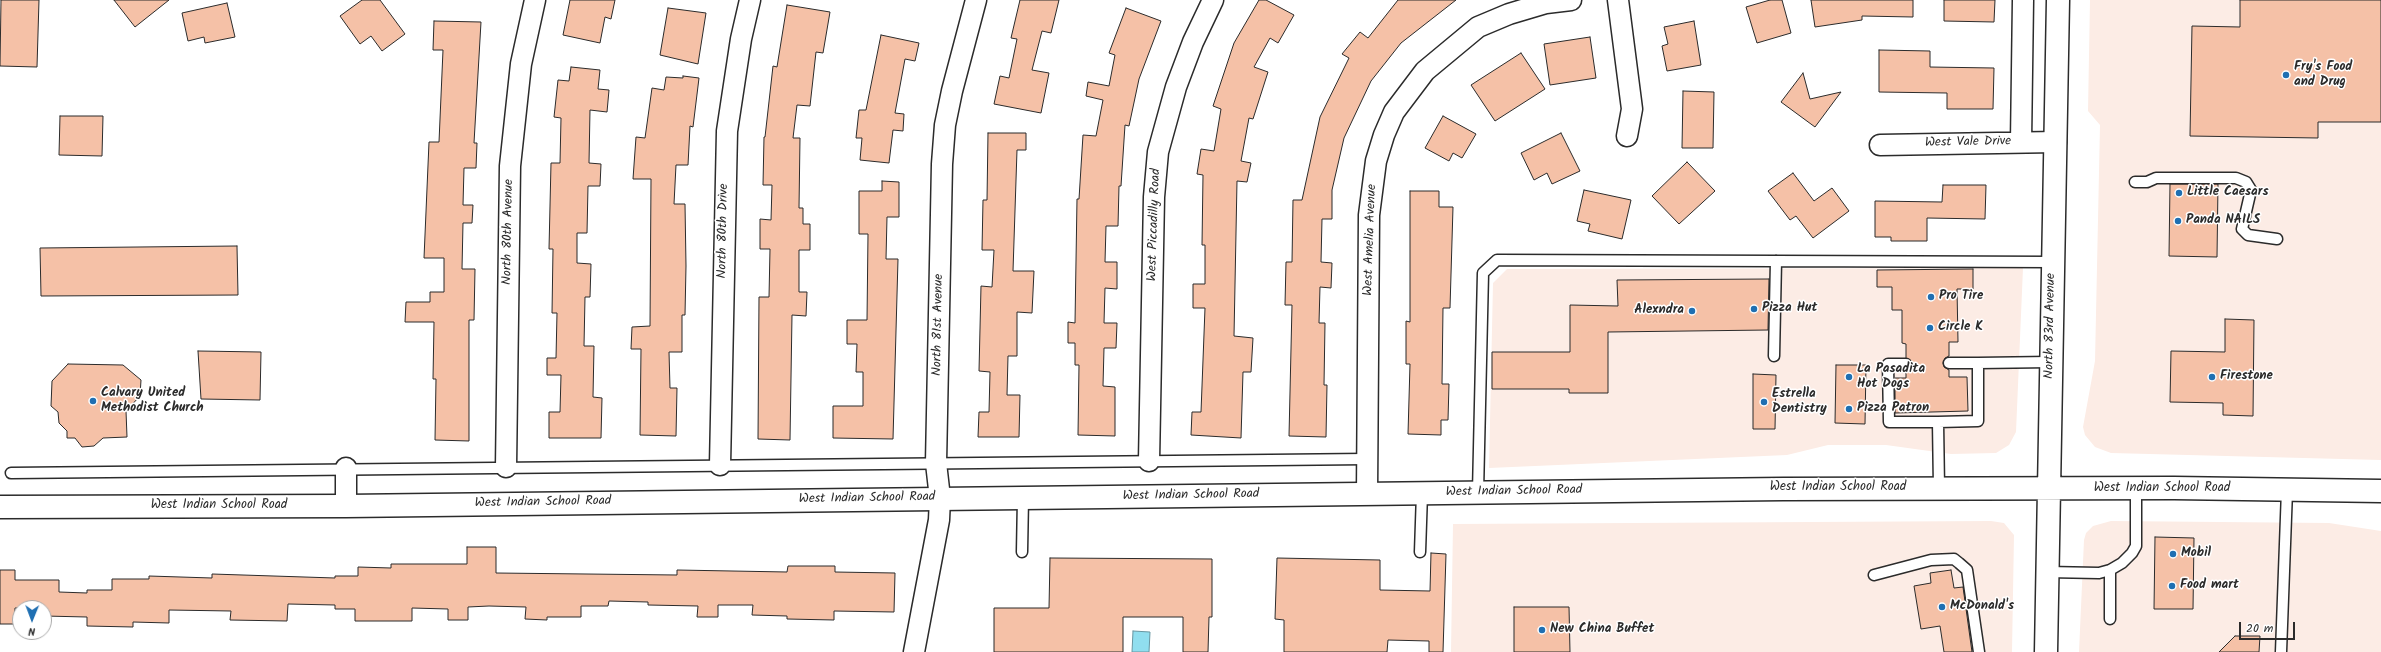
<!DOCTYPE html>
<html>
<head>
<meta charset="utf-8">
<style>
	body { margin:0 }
	#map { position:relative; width:2381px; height:652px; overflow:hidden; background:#fff; font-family:Kalam,sans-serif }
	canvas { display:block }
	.north { position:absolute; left:12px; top:600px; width:40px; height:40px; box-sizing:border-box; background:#fff; border:1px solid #aaa; border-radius:50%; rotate:181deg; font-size:11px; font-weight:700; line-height:16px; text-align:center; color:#2b2b2b }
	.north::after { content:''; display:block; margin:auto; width:14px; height:18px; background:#1f6fb2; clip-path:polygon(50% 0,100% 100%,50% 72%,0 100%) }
	.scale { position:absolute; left:2239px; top:622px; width:56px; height:18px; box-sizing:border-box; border:2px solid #2b2b2b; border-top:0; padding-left:5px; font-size:12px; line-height:14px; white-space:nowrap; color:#2b2b2b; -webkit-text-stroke:3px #fff; paint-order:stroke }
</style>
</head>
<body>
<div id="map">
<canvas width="2381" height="652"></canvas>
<div class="north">N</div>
<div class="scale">20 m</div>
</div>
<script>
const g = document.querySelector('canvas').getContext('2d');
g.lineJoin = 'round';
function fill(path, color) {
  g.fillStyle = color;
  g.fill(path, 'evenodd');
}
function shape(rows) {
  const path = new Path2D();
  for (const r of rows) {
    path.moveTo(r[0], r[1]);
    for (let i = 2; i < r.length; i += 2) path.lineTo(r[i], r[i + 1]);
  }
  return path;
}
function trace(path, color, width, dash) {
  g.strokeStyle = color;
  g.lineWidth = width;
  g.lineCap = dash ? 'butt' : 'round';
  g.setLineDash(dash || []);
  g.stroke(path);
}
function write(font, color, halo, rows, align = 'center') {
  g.font = font + ' Kalam,sans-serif';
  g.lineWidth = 3;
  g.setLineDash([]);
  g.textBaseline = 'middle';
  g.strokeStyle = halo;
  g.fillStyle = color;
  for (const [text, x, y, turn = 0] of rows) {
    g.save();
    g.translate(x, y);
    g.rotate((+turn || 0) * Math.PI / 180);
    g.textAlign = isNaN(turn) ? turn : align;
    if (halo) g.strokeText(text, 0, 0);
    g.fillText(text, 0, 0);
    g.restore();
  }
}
fill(shape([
	[2090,0,2381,0,2381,460,2111,453,2095,447,2085,435,2083,427,2095,361,2100,125,2088,111],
	[2023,268,2016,432,2009,445,1996,453,1951,454,1886,445,1828,445,1787,455,1489,468,1493,283,1507,269],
	[1991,521,2004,523,2014,535,2012,652,1451,652,1453,524],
	[2111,521,2329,523,2381,531,2381,652,2079,652,2084,540,2086,533,2093,526]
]), '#fcece5');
const water = shape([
	[1133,631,1150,632,1149,652,1132,652,1133,631]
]);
fill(water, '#90deef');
trace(water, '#6896a1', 1);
const building = shape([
	[1,0,39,0,37,67,0,66,1,0],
	[114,0,169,0,135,27,114,0],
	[362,0,380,0,405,34,382,51,371,36,360,44,340,16,362,0],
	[570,0,615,0,611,19,605,17,600,43,563,35,570,0],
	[1020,0,1059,0,1051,33,1042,31,1032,70,1049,73,1041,113,994,104,1000,76,1009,78,1017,39,1011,38,1020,0],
	[1259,0,1266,0,1294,15,1278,43,1270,38,1254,67,1268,72,1253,119,1249,118,1241,161,1251,163,1247,182,1237,181,1234,336,1253,338,1251,372,1243,372,1241,438,1191,435,1192,412,1201,412,1205,308,1193,308,1193,284,1205,284,1205,245,1202,245,1203,175,1197,174,1201,149,1214,151,1221,109,1213,106,1234,43,1259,0],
	[1398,0,1456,0,1401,43,1371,81,1344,138,1332,190,1332,219,1322,219,1321,262,1332,263,1331,288,1320,287,1319,323,1325,323,1324,385,1327,385,1326,437,1289,436,1292,305,1285,305,1286,262,1292,262,1293,200,1302,200,1320,117,1349,58,1342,54,1360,32,1368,38,1398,0],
	[1770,0,1782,0,1791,33,1757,43,1746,7,1770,0],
	[1811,0,1913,0,1913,17,1862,16,1862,20,1815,27,1811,0],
	[1944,0,1995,0,1994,22,1944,21,1944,0],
	[2240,0,2381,0,2381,122,2318,122,2318,138,2190,136,2192,26,2240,27,2240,0],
	[227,3,235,37,205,43,204,37,188,41,182,13,227,3],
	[787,5,830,12,823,53,816,52,810,106,797,105,793,138,800,138,799,208,803,208,803,224,810,224,810,250,799,250,799,292,807,292,806,316,792,315,790,440,758,439,759,297,769,297,770,249,760,249,760,219,771,220,772,185,763,185,764,137,765,137,773,66,777,67,787,5],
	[668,8,706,13,698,64,660,55,668,8],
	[1126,8,1161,21,1139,79,1129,126,1125,125,1121,186,1119,186,1118,226,1106,226,1105,262,1117,262,1117,289,1105,288,1104,323,1117,323,1116,348,1104,348,1103,386,1115,387,1115,436,1078,435,1079,365,1075,365,1075,343,1068,343,1068,322,1075,323,1077,199,1079,199,1083,135,1096,136,1103,100,1086,96,1088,82,1109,86,1115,55,1109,53,1126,8],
	[434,21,481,22,474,143,477,143,476,168,464,168,463,205,473,205,472,223,463,223,462,269,475,269,474,320,469,320,469,441,435,440,436,379,433,379,434,322,405,322,406,302,430,302,430,292,444,292,444,258,424,258,429,142,439,142,443,50,433,50,434,21],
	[1694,21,1701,65,1667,71,1662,46,1668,44,1664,27,1694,21],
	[881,35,919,43,915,61,905,59,895,113,904,114,903,131,893,130,889,163,860,160,862,138,856,138,859,110,866,110,881,35],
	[1590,37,1596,78,1550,85,1544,44,1590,37],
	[1879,50,1930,51,1930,67,1994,68,1993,109,1947,109,1947,93,1879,92,1879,50],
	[1521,53,1545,89,1495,121,1471,85,1521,53],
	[571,67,600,70,598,89,609,90,607,112,590,110,589,163,601,164,600,186,588,186,587,233,577,233,577,263,591,264,590,297,585,297,584,346,594,346,593,397,602,398,601,438,549,438,549,412,560,412,561,375,547,375,547,358,556,358,557,313,552,313,553,249,549,249,551,163,560,163,561,118,554,117,558,80,569,81,571,67],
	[1803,73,1810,99,1841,92,1815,127,1781,102,1803,73],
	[683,76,699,78,693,127,690,126,688,165,676,165,674,204,685,204,686,266,685,315,682,315,682,352,669,352,670,388,677,388,676,436,640,435,641,349,631,349,632,327,650,326,651,179,633,179,636,137,645,138,652,88,664,90,666,77,683,78,683,76],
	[1683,91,1714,92,1713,148,1682,148,1683,91],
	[60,116,103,116,102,156,59,155,60,116],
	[1443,116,1476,134,1462,158,1453,153,1449,161,1425,148,1443,116],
	[988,133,1026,133,1026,150,1017,150,1013,271,1034,271,1032,313,1017,312,1017,356,1008,356,1007,395,1020,395,1019,437,978,437,979,412,989,412,990,372,979,371,981,286,992,287,994,250,982,250,983,200,987,200,988,133],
	[1561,133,1580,171,1552,184,1547,173,1534,180,1521,153,1561,133],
	[1687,162,1715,191,1679,224,1652,196,1687,162],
	[1793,173,1814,201,1832,188,1849,211,1813,238,1796,216,1790,220,1768,191,1793,173],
	[882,181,899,182,899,217,887,217,886,259,898,259,893,439,833,438,833,406,863,406,863,372,856,372,857,344,847,344,847,320,867,320,868,234,859,234,859,191,882,191,882,181],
	[2170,184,2218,184,2217,257,2169,256,2170,184],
	[1943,185,1986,185,1985,219,1927,218,1927,241,1891,241,1891,237,1875,237,1875,201,1942,202,1943,185],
	[1584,190,1631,200,1622,239,1588,231,1590,224,1577,221,1584,190],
	[1410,191,1439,191,1439,207,1453,207,1450,308,1443,308,1442,384,1449,384,1448,420,1441,420,1441,435,1408,434,1410,364,1406,364,1406,321,1410,322,1410,191],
	[237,246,238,295,41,296,40,248,237,246],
	[1973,269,1973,289,1957,289,1958,342,1949,342,1949,356,1945,358,1943,363,1944,367,1949,370,1949,377,1967,377,1968,411,1895,413,1895,378,1906,378,1906,370,1911,368,1912,364,1906,358,1906,344,1902,343,1902,310,1892,310,1892,287,1877,287,1877,270,1973,269],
	[1769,279,1768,330,1608,332,1608,393,1569,393,1569,389,1492,389,1492,352,1570,352,1570,305,1618,306,1617,280,1769,279],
	[2225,319,2254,320,2253,416,2223,415,2223,403,2170,402,2171,351,2225,352,2225,319],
	[198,351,261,352,260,400,201,399,198,351],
	[68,364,123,365,141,380,140,396,126,411,127,437,103,438,94,446,82,447,75,438,67,438,67,431,59,423,58,412,51,406,52,381,68,364],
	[1836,365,1866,365,1865,424,1835,423,1836,365],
	[1753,374,1776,375,1775,429,1753,429,1753,374],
	[2155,537,2194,538,2193,609,2154,609,2155,537],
	[467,547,496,547,496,573,677,575,677,570,787,572,788,566,835,566,835,572,895,573,894,612,834,611,834,620,787,619,787,616,752,615,753,605,718,605,718,617,697,617,698,606,648,605,648,602,609,601,608,606,581,606,581,617,547,617,547,620,525,619,526,607,489,606,468,607,468,620,448,620,448,609,412,608,412,621,355,621,355,609,335,609,335,605,288,604,287,621,230,620,231,611,169,610,169,623,133,622,133,627,87,626,87,617,44,616,44,608,15,608,14,624,0,624,0,570,15,570,15,580,59,580,59,592,87,593,87,590,112,590,112,579,149,579,149,576,212,578,212,574,335,578,335,576,358,576,358,567,391,568,391,564,467,564,467,547],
	[1431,553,1446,554,1443,652,1429,652,1429,641,1388,640,1387,652,1284,652,1284,620,1275,619,1277,558,1380,560,1380,590,1430,591,1431,553],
	[1050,558,1212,559,1212,617,1209,617,1208,652,1183,652,1183,617,1123,617,1123,652,994,652,994,608,1049,608,1050,558],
	[1951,570,1954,588,1963,587,1972,652,1944,652,1940,626,1921,629,1914,586,1931,583,1930,573,1951,570],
	[1514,607,1569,607,1570,652,1514,652,1514,607],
	[2235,636,2260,636,2259,652,2219,652,2235,636]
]);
fill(building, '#f5c1a7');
trace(building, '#2b2b2b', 1);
const lane = shape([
	[2135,182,2147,182,2156,178,2236,178,2246,182,2251,190,2242,229,2248,235,2277,239],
	[1774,356,1776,261],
	[1949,363,1978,363],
	[1906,364,1888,364,1889,422,1938,422],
	[11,473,1367,459],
	[1939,488,1938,422,1978,421,1978,363,2050,362],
	[1478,492,1483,273,1497,260,2053,262],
	[1022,552,1023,498],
	[1420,552,1422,493],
	[2110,570,2110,619],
	[2047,572,2099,573,2110,570,2122,563,2132,553,2136,546,2136,488],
	[1874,575,1931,560,1954,559,1959,563,1967,570,1979,652],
	[2281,652,2287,490]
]);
const street = shape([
	[1618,0,1632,109,1627,136],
	[2021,142,2023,0],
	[1880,145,2056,142],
	[1149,461,1154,197,1158,152,1176,87,1193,42,1213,0],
	[720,465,727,131,741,39,750,0],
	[506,467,510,166,521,64,535,0],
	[1367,494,1369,215,1376,161,1384,135,1394,112,1425,71,1478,27,1509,14,1546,3,1571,0],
	[346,506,346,468],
	[914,652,939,520,940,498,936,463,942,164,945,125,952,91,976,0]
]);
const secondary = shape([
	[0,507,346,506,1783,489,2174,488,2381,491],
	[2046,652,2058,0]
]);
trace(lane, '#2b2b2b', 13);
trace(street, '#2b2b2b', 23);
trace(secondary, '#2b2b2b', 25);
trace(lane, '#fff', 10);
trace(street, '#fff', 20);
trace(secondary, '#fff', 22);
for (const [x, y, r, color] of [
	[2286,75,4,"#1f6fb2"],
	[2179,193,4,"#1f6fb2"],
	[2178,221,4,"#1f6fb2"],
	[1931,297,4,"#1f6fb2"],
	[1754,309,4,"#1f6fb2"],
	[1692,311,4,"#1f6fb2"],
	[1930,328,4,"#1f6fb2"],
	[1849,377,4,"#1f6fb2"],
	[2212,377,4,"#1f6fb2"],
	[93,401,4,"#1f6fb2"],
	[1764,402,4,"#1f6fb2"],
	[1849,409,4,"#1f6fb2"],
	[2173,554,4,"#1f6fb2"],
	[2172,586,4,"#1f6fb2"],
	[1942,607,4,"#1f6fb2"],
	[1542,630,4,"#1f6fb2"]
]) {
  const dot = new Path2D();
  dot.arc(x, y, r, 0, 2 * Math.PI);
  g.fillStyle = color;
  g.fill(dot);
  trace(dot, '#fff', 1.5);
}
write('bold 13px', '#2b2b2b', '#fff', [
	["Fry's Food",2294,68],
	["and Drug",2294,83],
	["Little Caesars",2187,193],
	["Panda NAILS",2186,221],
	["Pro Tire",1939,297],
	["Pizza Hut",1762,309],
	["Alexndra",1684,311,"right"],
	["Circle K",1938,328],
	["La Pasadita",1857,370],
	["Hot Dogs",1857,385],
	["Firestone",2220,377],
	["Calvary United",101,394],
	["Methodist Church",101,409],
	["Estrella",1772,395],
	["Dentistry",1772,410],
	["Pizza Patron",1857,409],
	["Mobil",2181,554],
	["Food mart",2180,586],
	["McDonald's",1950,607],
	["New China Buffet",1550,630]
], 'left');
write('13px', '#2b2b2b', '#fff', [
	["West Vale Drive",1968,143,-1],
	["West Piccadilly Road",1155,225,-88],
	["North 80th Drive",724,231,-89],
	["North 80th Avenue",509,232,-89],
	["West Amelia Avenue",1371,240,-88],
	["North 81st Avenue",939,325,-89],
	["North 83rd Avenue",2051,326,-89],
	["West Indian School Road",1838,488],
	["West Indian School Road",2162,489],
	["West Indian School Road",1514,492,-1],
	["West Indian School Road",1191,496,-1],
	["West Indian School Road",867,499,-1],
	["West Indian School Road",543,503,-1],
	["West Indian School Road",219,506]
]);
</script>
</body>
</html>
